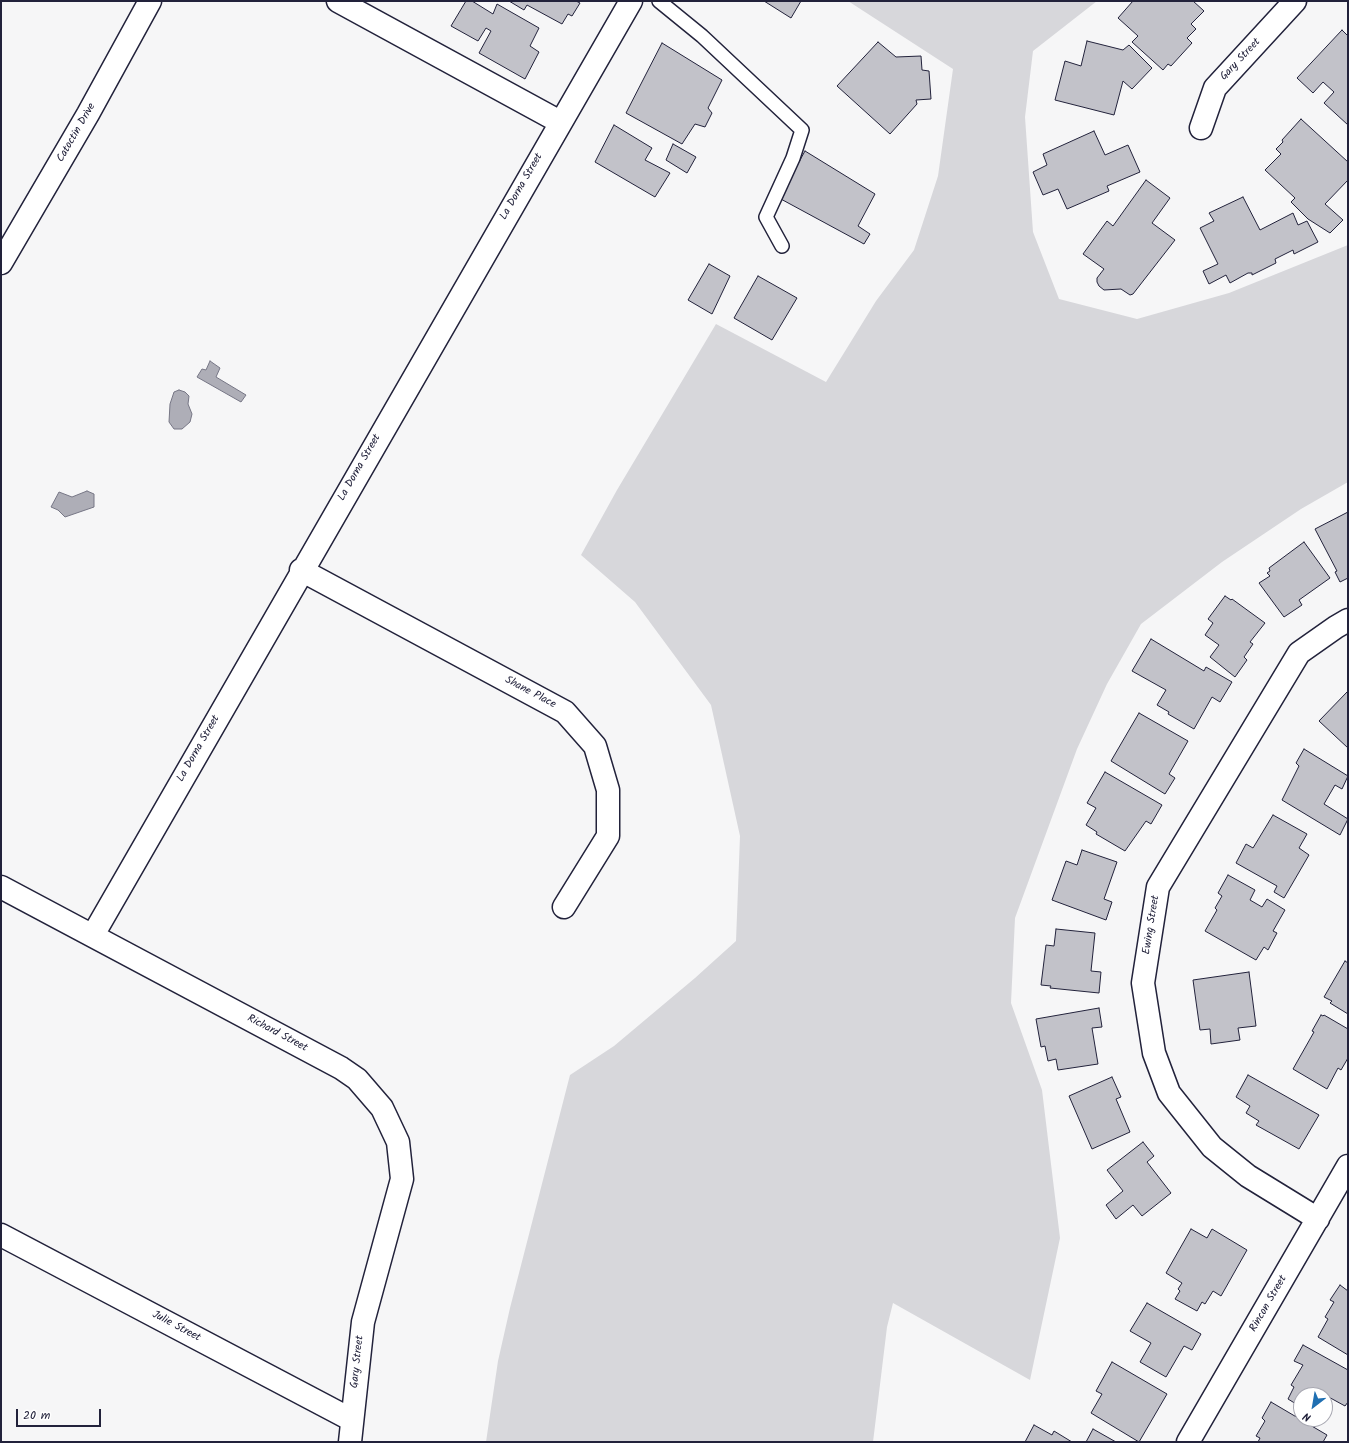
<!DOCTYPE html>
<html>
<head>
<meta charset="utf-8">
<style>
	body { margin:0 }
	#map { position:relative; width:1349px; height:1443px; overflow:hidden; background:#f6f6f7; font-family:Kalam,sans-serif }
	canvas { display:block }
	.frame { position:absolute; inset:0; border:2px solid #22223b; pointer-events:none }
	.north { position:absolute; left:1293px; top:1387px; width:40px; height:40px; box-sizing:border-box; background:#fff; border:1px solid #a7a7b1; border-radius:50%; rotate:211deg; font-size:11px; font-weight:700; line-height:16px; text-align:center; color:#22223b }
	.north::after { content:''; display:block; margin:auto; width:14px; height:18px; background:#1f6fb2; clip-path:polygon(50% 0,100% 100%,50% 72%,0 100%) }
	.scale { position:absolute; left:16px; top:1409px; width:85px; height:18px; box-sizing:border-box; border:2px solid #22223b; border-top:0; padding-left:5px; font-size:12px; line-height:14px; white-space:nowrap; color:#22223b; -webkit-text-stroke:3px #fff; paint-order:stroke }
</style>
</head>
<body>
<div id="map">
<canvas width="1349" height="1443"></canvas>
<div class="frame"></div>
<div class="north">N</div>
<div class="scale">20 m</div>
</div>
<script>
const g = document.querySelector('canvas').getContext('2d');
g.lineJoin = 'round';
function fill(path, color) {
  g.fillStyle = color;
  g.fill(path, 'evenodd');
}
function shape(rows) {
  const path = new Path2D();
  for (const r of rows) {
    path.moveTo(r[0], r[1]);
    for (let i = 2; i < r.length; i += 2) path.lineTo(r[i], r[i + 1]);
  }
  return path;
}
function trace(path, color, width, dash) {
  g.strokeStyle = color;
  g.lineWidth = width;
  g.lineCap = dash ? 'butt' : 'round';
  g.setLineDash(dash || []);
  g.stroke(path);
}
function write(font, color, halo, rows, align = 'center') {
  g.font = font + ' Kalam,sans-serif';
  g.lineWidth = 3;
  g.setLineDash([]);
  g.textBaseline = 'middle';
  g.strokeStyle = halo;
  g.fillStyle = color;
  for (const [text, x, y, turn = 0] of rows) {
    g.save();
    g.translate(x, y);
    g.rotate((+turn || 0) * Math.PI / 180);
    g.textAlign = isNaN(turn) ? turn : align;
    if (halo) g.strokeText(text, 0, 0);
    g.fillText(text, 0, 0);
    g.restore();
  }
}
fill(shape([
	[848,1,1097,1,1033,51,1025,117,1033,232,1059,299,1137,319,1229,293,1348,245,1348,482,1301,509,1222,562,1141,624,1107,684,1077,749,1015,918,1011,1003,1042,1090,1060,1238,1030,1380,893,1303,887,1327,873,1442,486,1442,498,1361,510,1308,570,1075,614,1046,695,978,736,941,740,836,711,705,635,602,581,555,617,490,716,324,826,382,876,301,914,250,938,176,953,69]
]), '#d7d7db');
const water = shape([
	[210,361,220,368,216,377,246,395,241,402,197,377,202,369,206,370,210,361],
	[179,390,185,392,189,396,188,404,192,414,190,422,182,429,174,429,169,422,170,404,174,392,179,390],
	[87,491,94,494,94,507,65,517,58,510,51,507,59,492,72,497,87,491]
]);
fill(water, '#aeaeb7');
trace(water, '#767685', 1);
const building = shape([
	[466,1,472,1,493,14,497,4,539,28,530,46,539,52,525,79,479,53,491,31,486,28,478,41,451,26,466,1],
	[509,1,576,1,580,3,572,16,568,14,562,24,527,5,524,10,509,1],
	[764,1,801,1,791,18,764,1],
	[1133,1,1193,1,1204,11,1191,24,1196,29,1187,38,1192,43,1171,66,1168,64,1163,70,1132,42,1138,36,1118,18,1133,1],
	[1342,30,1348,36,1348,125,1324,103,1334,92,1323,82,1313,93,1297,78,1342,30],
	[1087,41,1123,50,1129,45,1152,68,1132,89,1123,81,1114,115,1055,100,1065,61,1081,66,1087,41],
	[878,42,896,57,921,56,922,70,929,71,931,99,916,100,917,104,890,134,837,86,878,42],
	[662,43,722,80,708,108,712,113,705,127,695,124,682,144,626,113,662,43],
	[1301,119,1348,162,1348,180,1325,204,1343,220,1330,233,1308,219,1291,202,1295,198,1265,170,1281,154,1276,149,1283,142,1282,140,1301,119],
	[614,125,652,148,645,160,670,173,655,197,595,162,614,125],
	[1094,131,1105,155,1128,145,1140,172,1107,186,1109,191,1067,209,1058,189,1043,195,1033,172,1047,165,1043,154,1094,131],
	[673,144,696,157,687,173,666,160,673,144],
	[805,151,875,194,858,226,870,234,864,244,779,198,805,151],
	[1146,180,1170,198,1152,223,1175,240,1133,294,1130,295,1121,289,1104,290,1099,286,1097,282,1097,278,1104,269,1083,254,1107,221,1113,226,1146,180],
	[1243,197,1260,230,1293,213,1298,225,1307,221,1318,242,1294,254,1293,250,1275,259,1276,263,1252,275,1252,273,1248,273,1230,283,1226,275,1209,284,1203,271,1218,264,1200,228,1214,221,1209,213,1243,197],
	[709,264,730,276,712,314,688,300,709,264],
	[758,276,797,298,772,340,734,318,758,276],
	[1348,512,1348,578,1340,582,1335,572,1337,571,1315,529,1348,512],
	[1304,542,1330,578,1299,600,1302,605,1284,617,1259,583,1270,576,1267,573,1270,571,1269,568,1304,542],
	[1225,596,1231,600,1232,599,1265,623,1250,642,1253,644,1244,657,1247,660,1235,677,1210,657,1219,645,1205,635,1213,623,1208,619,1225,596],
	[1151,639,1204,671,1206,667,1232,682,1220,702,1212,697,1194,729,1168,714,1169,712,1157,705,1166,690,1132,671,1151,639],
	[1348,691,1348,748,1319,721,1348,691],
	[1139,713,1188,741,1169,774,1175,778,1165,794,1111,761,1139,713],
	[1304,749,1348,776,1342,789,1335,785,1324,804,1348,819,1340,835,1282,800,1299,766,1296,763,1304,749],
	[1105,772,1162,805,1151,824,1146,821,1125,851,1096,834,1097,832,1086,825,1096,808,1087,803,1105,772],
	[1273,815,1307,834,1299,848,1309,855,1284,898,1274,892,1277,886,1236,863,1246,844,1253,848,1273,815],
	[1082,850,1117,862,1104,899,1112,902,1106,920,1052,900,1066,861,1077,865,1082,850],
	[1228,875,1255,890,1250,900,1262,907,1267,899,1285,910,1273,931,1277,933,1268,950,1264,947,1256,960,1205,931,1217,910,1215,908,1222,896,1218,893,1228,875],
	[1056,929,1095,933,1091,971,1101,972,1099,993,1050,988,1051,986,1041,985,1046,945,1054,946,1056,929],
	[1345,961,1348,963,1348,1014,1330,1003,1332,1001,1324,997,1345,961],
	[1249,972,1256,1026,1238,1028,1240,1040,1211,1044,1210,1029,1200,1030,1193,980,1249,972],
	[1099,1008,1102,1027,1092,1028,1098,1064,1058,1070,1056,1059,1048,1061,1045,1046,1041,1047,1036,1019,1099,1008],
	[1321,1015,1323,1016,1324,1015,1348,1029,1348,1058,1341,1070,1338,1068,1327,1089,1293,1069,1314,1032,1312,1031,1321,1015],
	[1248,1075,1319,1115,1299,1149,1256,1125,1259,1121,1246,1113,1250,1106,1236,1097,1248,1075],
	[1112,1077,1121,1097,1116,1099,1130,1132,1092,1149,1069,1096,1112,1077],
	[1143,1142,1154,1156,1147,1162,1171,1193,1142,1216,1133,1205,1116,1219,1106,1205,1123,1191,1107,1170,1143,1142],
	[1191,1229,1207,1238,1212,1229,1247,1250,1221,1296,1213,1291,1205,1304,1202,1302,1197,1311,1175,1299,1180,1291,1178,1289,1182,1283,1166,1273,1191,1229],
	[1340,1285,1348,1291,1348,1355,1318,1337,1328,1319,1325,1317,1334,1302,1330,1300,1340,1285],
	[1147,1303,1201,1334,1192,1350,1184,1346,1166,1377,1140,1362,1151,1343,1130,1331,1147,1303],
	[1303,1345,1348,1370,1348,1402,1345,1406,1325,1395,1301,1395,1301,1407,1288,1399,1294,1387,1291,1385,1303,1365,1294,1361,1303,1345],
	[1112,1362,1167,1394,1139,1442,1091,1413,1102,1394,1096,1391,1112,1362],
	[1271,1402,1327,1435,1323,1442,1258,1442,1260,1438,1256,1436,1265,1421,1262,1418,1271,1402],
	[1034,1425,1052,1435,1054,1431,1072,1442,1025,1442,1034,1425],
	[1093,1429,1116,1442,1086,1442,1093,1429]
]);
fill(building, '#c2c2c9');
trace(building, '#22223b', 1);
const service = shape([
	[659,1,702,36,802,130,793,158,766,217,782,246]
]);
const minor = shape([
	[338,1,560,122],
	[1201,128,1215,88,1295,1],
	[1,263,88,114,150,1],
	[301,570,565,712,595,746,608,790,608,836,564,907],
	[1,887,341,1068,357,1079,382,1108,398,1142,402,1179,363,1322,350,1442],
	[93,935,631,1],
	[1318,1219,1248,1176,1212,1147,1169,1093,1154,1053,1143,983,1158,887,1299,653,1336,627,1348,620],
	[1,1235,352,1420],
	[1188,1442,1348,1166]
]);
trace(service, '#22223b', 16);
trace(minor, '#22223b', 25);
trace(service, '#fff', 13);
trace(minor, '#fff', 22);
write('11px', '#22223b', '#fff', [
	["Gary Street",1241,60,-47],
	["Catoctin Drive",77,133,-60],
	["La Dorna Street",522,187,-60],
	["La Dorna Street",360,468,-60],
	["Shane Place",530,693,28],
	["La Dorna Street",199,749,-60],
	["Ewing Street",1152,925,-81],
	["Richard Street",277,1034,28],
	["Rincon Street",1269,1304,-60],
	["Julie Street",176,1327,28],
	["Gary Street",358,1362,-84]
]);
</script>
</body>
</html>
